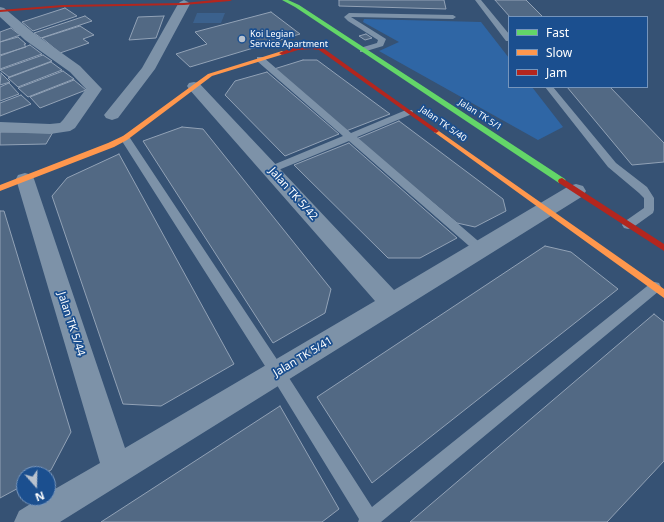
<!DOCTYPE html>
<html>
<head>
<meta charset="utf-8">
<style>
	body { margin:0 }
	#map { position:relative; width:664px; height:522px; overflow:hidden; background:#365274; font-family:"Noto Sans",sans-serif }
	canvas { display:block }
	.legend { position:absolute; left:508px; top:16px; width:140px; height:72px; box-sizing:border-box; background:#1b4f8f; border:1px solid #7695bc; margin:0; padding:5px 7px; list-style:none; font-size:12px; color:#fff }
	.legend li { display:flex; align-items:center; gap:8px; height:20px }
	.legend b { width:20px; border:1px solid #7695bc }
	.north { position:absolute; left:16px; top:466px; width:40px; height:40px; box-sizing:border-box; background:#1b4f8f; border:1px solid #7695bc; border-radius:50%; rotate:160deg; font-size:11px; font-weight:700; line-height:16px; text-align:center; color:#fff }
	.north::after { content:''; display:block; margin:auto; width:14px; height:18px; background:#b9c2ce; clip-path:polygon(50% 0,100% 100%,50% 72%,0 100%) }
</style>
</head>
<body>
<div id="map">
<canvas width="664" height="522"></canvas>
<ul class="legend">
<li><b style="height:5px;background:#63d668"></b>Fast</li>
<li><b style="height:5px;background:#ff974d"></b>Slow</li>
<li><b style="height:5px;background:#b3261e"></b>Jam</li>
</ul>
<div class="north">N</div>
</div>
<script>
const g = document.querySelector('canvas').getContext('2d');
g.lineJoin = 'round';
function fill(path, color) {
  g.fillStyle = color;
  g.fill(path, 'evenodd');
}
function shape(rows) {
  const path = new Path2D();
  for (const r of rows) {
    path.moveTo(r[0], r[1]);
    for (let i = 2; i < r.length; i += 2) path.lineTo(r[i], r[i + 1]);
  }
  return path;
}
function trace(path, color, width, dash) {
  g.strokeStyle = color;
  g.lineWidth = width;
  g.lineCap = dash ? 'butt' : 'round';
  g.setLineDash(dash || []);
  g.stroke(path);
}
function write(font, color, halo, rows, align = 'center') {
  g.font = font + ' "Noto Sans",sans-serif';
  g.lineWidth = 3.5;
  g.setLineDash([]);
  g.textBaseline = 'middle';
  g.strokeStyle = halo;
  g.fillStyle = color;
  for (const [text, x, y, turn = 0] of rows) {
    g.save();
    g.translate(x, y);
    g.rotate((+turn || 0) * Math.PI / 180);
    g.textAlign = isNaN(turn) ? turn : align;
    if (halo) g.strokeText(text, 0, 0);
    g.fillText(text, 0, 0);
    g.restore();
  }
}
fill(shape([
	[364,19,481,22,509,58,509,87,532,87,563,127,538,140,379,51,399,42,363,22]
]), '#2f66a5');
fill(shape([
	[197,13,225,13,221,23,193,23]
]), '#3b618d');
const building = shape([
	[339,0,444,0,446,9,339,6,339,0],
	[495,0,526,0,543,17,510,17,495,0],
	[65,8,77,16,33,31,22,22,65,8],
	[271,12,300,34,190,67,176,54,207,44,195,32,271,12],
	[85,16,92,21,41,38,34,33,85,16],
	[164,16,156,38,129,40,138,17,164,16],
	[80,26,94,35,83,39,89,43,60,53,42,38,80,26],
	[11,28,20,35,0,42,0,32,11,28],
	[366,34,372,38,365,40,359,36,366,34],
	[18,37,26,44,24,44,26,47,0,55,0,42,18,37],
	[30,45,42,54,0,69,0,56,30,45],
	[43,55,52,61,9,77,0,70,43,55],
	[303,60,317,60,390,114,346,131,274,69,303,60],
	[51,62,62,70,18,87,8,78,51,62],
	[63,71,74,79,28,97,18,88,63,71],
	[267,72,339,134,285,156,225,95,235,81,267,72],
	[1,73,10,82,0,85,1,73],
	[74,80,86,90,40,108,30,97,74,80],
	[9,83,19,94,0,101,0,87,9,83],
	[567,87,610,87,664,143,664,162,632,165,567,87],
	[21,95,31,104,0,116,0,103,21,95],
	[399,121,503,199,506,211,475,227,457,223,356,139,399,121],
	[182,127,203,129,331,289,325,313,273,343,143,141,182,127],
	[0,132,53,132,46,144,0,145,0,132],
	[349,143,457,238,420,258,388,258,294,165,349,143],
	[119,154,234,364,161,406,123,404,52,196,67,178,119,154],
	[0,211,4,211,71,432,51,470,43,474,24,474,24,485,0,498,0,211],
	[545,246,571,252,618,289,372,483,317,397,545,246],
	[654,314,664,322,664,461,607,522,410,522,654,314],
	[280,406,339,509,322,522,101,522,280,406]
]);
fill(building, '#526984');
trace(building, '#92a2b6', 1);
fill(shape([
	[475,0,481,0,509,34,509,41,506,41,475,0],
	[349,13,453,15,456,17,453,19,351,17,386,39,383,46,363,52,360,52,360,48,377,43,378,40,348,21,344,17,349,13],
	[257,57,263,57,351,133,406,110,412,110,413,112,412,114,357,137,484,246,486,249,484,252,480,254,476,252,349,141,276,171,268,171,267,169,268,167,343,136,257,61,257,57],
	[545,87,553,87,616,163,647,187,654,198,654,210,653,213,632,228,628,229,624,228,622,225,624,222,644,208,644,198,639,193,608,167,545,87],
	[125,135,130,138,282,367,372,507,651,283,655,282,659,283,661,287,659,291,381,522,358,522,359,519,272,377,120,138,125,135]
]), '#7d92a8');
fill(shape([
	[184,0,188,2,190,4,155,69,118,118,112,120,106,118,104,115,142,68,178,4,180,2,184,0],
	[0,7,4,8,35,34,80,66,102,89,75,128,70,131,50,134,0,132,0,122,50,124,60,123,63,120,86,89,70,72,25,40,0,17,0,7],
	[194,82,199,83,394,290,569,186,576,184,583,186,586,191,583,196,60,522,14,522,19,511,40,498,48,498,48,493,100,463,16,179,18,175,25,173,32,175,34,179,125,448,375,301,189,89,187,86,189,83,194,82]
]), '#7d92a8');
fill(shape([
	[282,0,288,0,299,5,565,179,566,181,565,183,559,183,295,7,282,0]
]), '#63d668');
fill(shape([
	[282,51,285,53,284,54,212,76,127,140,114,147,0,191,0,185,108,143,123,136,208,74,282,51],
	[436,129,664,289,664,298,434,132,434,130,436,129]
]), '#ff974d');
fill(shape([
	[214,0,232,0,230,1,184,5,63,7,0,12,0,10,63,5,184,3,214,0],
	[312,45,323,48,439,131,436,133,434,132,319,50,312,49,298,50,282,55,279,53,297,46,312,45],
	[562,178,664,244,664,251,559,183,558,181,559,179,562,178]
]), '#b3261e');
for (const [x, y, r, color] of [
	[242,39,4,"#b9c2ce"]
]) {
  const dot = new Path2D();
  dot.arc(x, y, r, 0, 2 * Math.PI);
  g.fillStyle = color;
  g.fill(dot);
  trace(dot, '#1b4f8f', 1.5);
}
write('9px', '#fff', '#1b4f8f', [
	["Koi Legian",250,34],
	["Service Apartment",250,44]
], 'left');
write('9px', '#fff', '#1b4f8f', [
	["Jalan TK 5/1",480,115,33],
	["Jalan TK 5/40",443,124,35]
]);
write('11px', '#fff', '#1b4f8f', [
	["Jalan TK 5/42",293,194,48],
	["Jalan TK 5/44",71,324,72],
	["Jalan TK 5/41",303,357,-31]
]);
</script>
</body>
</html>
